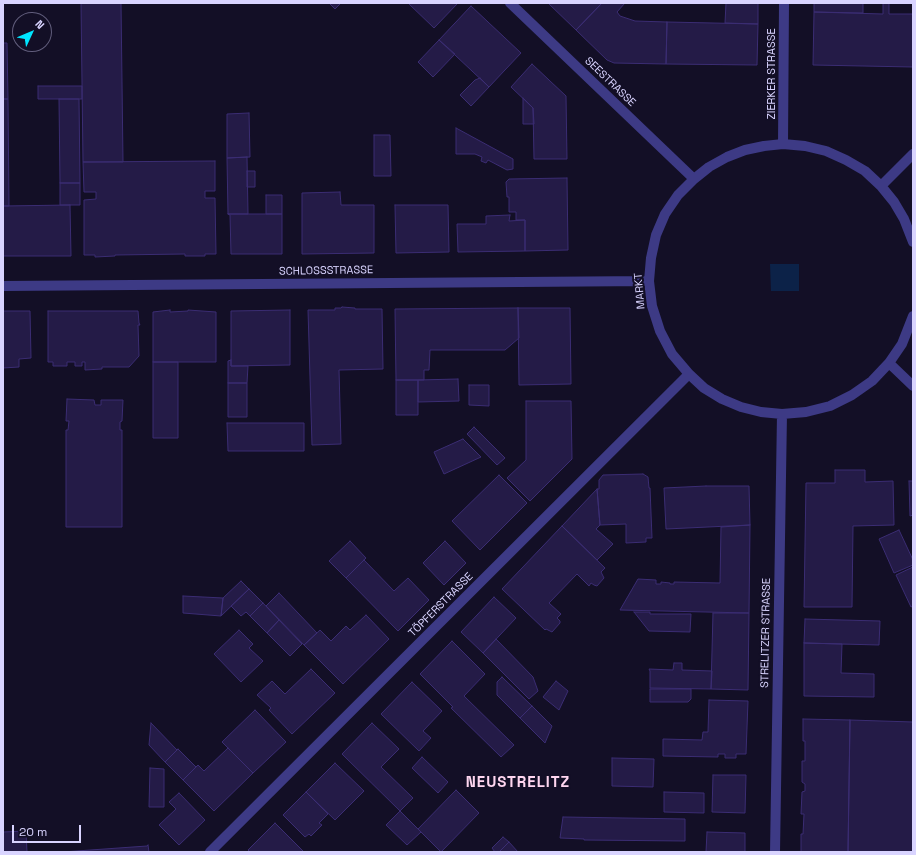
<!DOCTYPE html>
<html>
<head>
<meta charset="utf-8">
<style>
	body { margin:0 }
	#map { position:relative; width:916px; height:855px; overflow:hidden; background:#130f26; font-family:"Space Grotesk",sans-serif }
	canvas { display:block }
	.frame { position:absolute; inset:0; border:4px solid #d9d4ff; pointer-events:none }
	.north { position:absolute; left:12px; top:12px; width:40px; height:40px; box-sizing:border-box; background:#130f26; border:1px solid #625e7d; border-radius:50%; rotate:46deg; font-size:11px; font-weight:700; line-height:16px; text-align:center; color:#d9d4ff }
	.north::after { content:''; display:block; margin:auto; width:14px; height:18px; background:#00e5ff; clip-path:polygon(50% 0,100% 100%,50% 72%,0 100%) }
	.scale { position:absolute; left:12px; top:825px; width:69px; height:18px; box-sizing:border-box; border:2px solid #d9d4ff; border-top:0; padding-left:5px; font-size:12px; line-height:14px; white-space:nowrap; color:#d9d4ff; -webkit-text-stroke:3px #130f26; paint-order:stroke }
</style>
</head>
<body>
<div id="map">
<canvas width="916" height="855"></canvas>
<div class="frame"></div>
<div class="north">N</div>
<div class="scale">20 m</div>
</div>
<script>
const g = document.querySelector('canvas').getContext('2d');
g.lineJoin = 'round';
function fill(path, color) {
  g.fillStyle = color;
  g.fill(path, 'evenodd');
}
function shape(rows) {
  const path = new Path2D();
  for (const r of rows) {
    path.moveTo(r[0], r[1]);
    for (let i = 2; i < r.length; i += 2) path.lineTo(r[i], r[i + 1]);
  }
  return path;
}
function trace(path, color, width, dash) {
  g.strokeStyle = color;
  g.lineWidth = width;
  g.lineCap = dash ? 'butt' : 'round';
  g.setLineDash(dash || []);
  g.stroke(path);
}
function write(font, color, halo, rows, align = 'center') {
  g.font = font + ' "Space Grotesk",sans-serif';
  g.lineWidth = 4;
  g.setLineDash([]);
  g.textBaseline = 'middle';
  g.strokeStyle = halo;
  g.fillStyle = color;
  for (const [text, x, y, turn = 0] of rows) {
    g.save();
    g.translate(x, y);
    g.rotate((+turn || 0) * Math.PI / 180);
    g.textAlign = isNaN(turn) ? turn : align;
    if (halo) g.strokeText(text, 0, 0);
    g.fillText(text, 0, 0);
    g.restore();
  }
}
fill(shape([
	[770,264,799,264,799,291,771,291]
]), '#0c2248');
const building = shape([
	[81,3,121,3,123,162,83,162,81,3],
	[329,3,341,3,335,9,329,3],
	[408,3,458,3,434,28,408,3],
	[548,3,602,3,576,30,548,3],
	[602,3,625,3,617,12,620,16,635,21,667,22,666,64,614,63,607,60,576,30,602,3],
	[726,3,758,3,758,24,725,23,726,3],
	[814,3,863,3,863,13,814,12,814,3],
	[883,3,889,3,889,14,913,14,913,67,813,65,814,12,883,14,883,3],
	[471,6,521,53,489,87,439,40,471,6],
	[667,22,758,24,757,65,666,64,667,22],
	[439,40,455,54,433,77,418,62,439,40],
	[3,43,7,43,8,99,3,99,3,43],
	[532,64,566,96,567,159,534,159,533,108,511,87,532,64],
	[480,78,489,87,471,106,460,95,475,80,480,78],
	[38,86,82,86,82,99,38,99,38,86],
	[523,98,533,108,534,124,523,124,523,98],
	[3,99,8,99,9,206,3,206,3,99],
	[59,99,79,99,80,183,60,183,59,99],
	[249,113,250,157,227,158,227,114,249,113],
	[456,128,513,159,513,169,507,170,488,160,486,163,481,161,482,157,475,154,456,154,456,128],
	[374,135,390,135,391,176,374,176,374,135],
	[247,157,248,214,228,214,227,158,247,157],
	[215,161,215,191,205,191,205,198,215,198,216,254,205,254,205,256,185,256,185,254,115,255,115,256,95,257,95,255,84,255,84,200,96,199,96,192,84,192,83,162,215,161],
	[247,171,255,171,255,187,247,187,247,171],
	[567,178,568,250,525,251,525,220,516,220,516,212,509,212,509,197,507,197,506,182,509,179,567,178],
	[60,183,80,183,80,205,60,205,60,183],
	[340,192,341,205,374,205,374,253,302,254,302,193,340,192],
	[266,195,282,195,282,214,266,214,266,195],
	[70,205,71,256,3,256,3,206,70,205],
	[395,205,448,205,449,252,396,253,395,205],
	[228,214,282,214,282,254,231,254,230,215,228,214],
	[510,215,509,221,525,220,525,251,458,252,457,224,486,224,486,216,510,215],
	[342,307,355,308,355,309,382,309,383,369,339,370,341,444,312,445,308,310,335,310,335,308,341,308,342,307],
	[518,308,570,308,571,384,519,385,518,308],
	[518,308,519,338,505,350,430,350,429,370,424,370,424,380,396,380,395,309,518,308],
	[170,310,170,312,188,311,188,310,216,312,216,362,153,362,153,312,170,310],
	[290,310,290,365,231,366,231,311,290,310],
	[3,311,30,311,31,358,19,359,19,367,3,368,3,311],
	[48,311,138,311,139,323,140,325,138,325,139,356,129,367,102,367,102,369,85,370,85,362,82,362,82,366,75,366,75,362,67,362,67,366,53,366,53,362,48,362,48,311],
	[231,360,231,366,248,366,247,383,228,383,228,361,231,360],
	[153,362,178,362,178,438,153,438,153,362],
	[458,379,459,401,418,402,418,380,458,379],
	[396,380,418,380,418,415,396,415,396,380],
	[228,383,247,383,247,417,228,417,228,383],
	[469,385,489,385,489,406,469,405,469,385],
	[67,399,94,400,95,405,101,405,101,400,123,400,122,421,120,422,120,430,122,430,122,527,66,527,66,430,68,430,69,421,66,421,67,399],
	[526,401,571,401,572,459,530,501,507,478,526,460,526,401],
	[227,423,304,423,304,451,228,451,227,423],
	[474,427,505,458,497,465,467,434,474,427],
	[463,439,481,457,444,474,434,452,463,439],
	[835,470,865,470,865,482,893,481,894,525,853,526,852,607,804,607,806,483,835,483,835,470],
	[643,474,648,477,649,488,650,488,652,538,646,538,646,542,626,543,626,524,600,525,597,489,599,489,599,480,603,475,643,474],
	[499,475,527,503,480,550,452,521,499,475],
	[909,481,913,481,913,515,910,516,909,481],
	[706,486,749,486,750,525,666,529,664,488,706,486],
	[597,489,600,525,596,529,613,544,597,560,562,526,597,489],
	[750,525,749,613,620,610,638,579,656,580,656,584,661,584,661,582,670,583,670,584,674,584,674,582,720,583,721,527,750,525],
	[562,526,605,568,601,572,604,578,597,586,594,585,591,583,589,586,577,574,549,603,561,614,557,618,560,621,560,623,552,632,546,629,545,630,502,589,562,526],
	[899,530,913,560,913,565,894,573,879,539,899,530],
	[350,541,366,558,346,578,329,561,350,541],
	[445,541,466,563,444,585,423,563,445,541],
	[364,560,394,591,408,578,429,600,398,631,346,578,364,560],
	[913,567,913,606,911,607,896,575,913,567],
	[241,581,249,589,221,616,223,598,241,581],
	[249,589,263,603,250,616,246,612,241,616,231,606,249,589],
	[279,593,317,633,304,645,266,606,279,593],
	[183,596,223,598,221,616,183,613,183,596],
	[494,597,516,618,483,653,461,632,494,597],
	[263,603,279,620,267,633,250,616,263,603],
	[634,612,650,612,650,614,691,614,690,632,649,631,634,612],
	[713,613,749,613,748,690,711,689,713,613],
	[366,615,389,639,343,684,304,645,320,630,331,641,346,626,350,630,366,615],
	[805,619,880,621,879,645,804,643,805,619],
	[279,620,302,644,290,656,267,633,279,620],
	[239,630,253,644,249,648,263,661,241,682,214,654,239,630],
	[496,639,533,677,538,691,529,699,483,653,496,639],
	[452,641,485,674,464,696,514,745,501,757,451,708,453,707,420,674,452,641],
	[804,643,842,644,841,673,874,674,874,697,804,696,804,643],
	[674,663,682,663,682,670,712,671,711,689,650,688,650,671,649,669,673,670,674,663],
	[311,669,335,693,292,734,269,710,271,708,257,695,272,681,285,694,311,669],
	[502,677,532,706,520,718,497,695,497,682,502,677],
	[556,681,568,691,559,710,543,697,556,681],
	[412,682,442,711,423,731,431,738,419,751,381,714,412,682],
	[650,689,691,689,691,699,688,702,650,702,650,689],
	[709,700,748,701,746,754,736,754,736,758,725,758,725,754,718,754,718,757,663,756,663,739,702,740,703,732,708,732,709,700],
	[532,706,552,726,545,743,520,718,532,706],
	[255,710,286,742,253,773,222,742,255,710],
	[803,719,850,720,848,852,801,852,801,834,803,834,804,814,801,814,802,792,805,791,805,784,802,782,802,761,805,761,805,741,803,741,803,719],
	[850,720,913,722,913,852,848,852,850,720],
	[151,723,177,750,165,762,149,745,151,723],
	[372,723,399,749,381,767,413,798,400,811,342,754,372,723],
	[228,748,253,773,214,811,183,780,198,765,204,771,228,748],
	[178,749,196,767,183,780,165,762,178,749],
	[422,757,448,782,438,793,412,768,422,757],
	[612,758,654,759,653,787,612,786,612,758],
	[335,763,364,791,335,820,306,792,335,763],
	[150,768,164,769,164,807,149,807,150,768],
	[713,775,746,775,745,813,712,812,713,775],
	[456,790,479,813,441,852,418,829,456,790],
	[306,792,328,814,319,823,322,825,311,836,309,834,305,837,283,815,306,792],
	[664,792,704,793,704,813,664,812,664,792],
	[179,793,205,820,179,845,159,825,176,809,169,802,179,793],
	[400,811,421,832,407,845,386,825,400,811],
	[563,817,685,819,685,841,584,840,584,839,560,838,563,817],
	[275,823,304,852,250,852,248,850,275,823],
	[26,831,27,852,3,852,3,832,26,831],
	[707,832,745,833,745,852,706,852,707,832],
	[503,837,509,842,499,852,495,852,492,848,503,837],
	[509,842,518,852,499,852,509,842],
	[148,845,149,852,62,852,147,846,148,845]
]);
fill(building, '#241b47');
trace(building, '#3b2d73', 1);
trace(shape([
	[510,3,694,179],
	[783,144,784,3],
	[881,186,913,154],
	[913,242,904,219,894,202,881,186,865,171,846,160,826,151,805,146,783,144,764,146,745,150,727,157,709,167,694,179,678,195,665,214,656,235,651,258,649,281,652,306,660,331,672,354,689,374,704,388,722,399,741,407,761,412,782,414,806,412,830,406,852,395,872,381,889,363,902,344,913,316],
	[3,286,649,281],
	[889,363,913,386],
	[210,852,689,374],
	[775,852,782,414]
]), '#3d3a85', 10);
write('11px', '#d9d4ff', '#130f26', [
	["ZIERKER STRASSE",772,74,-90],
	["SEESTRASSE",610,82,44],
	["SCHLOSSSTRASSE",326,271,-1],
	["MARKT",640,291,-95],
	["TÖPFERSTRASSE",441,605,-45],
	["STRELITZER STRASSE",766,633,-89]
]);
g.letterSpacing = '1px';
write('bold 15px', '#ffd6f0', '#130f26', [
	["NEUSTRELITZ",518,783]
]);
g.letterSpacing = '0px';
</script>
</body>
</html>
